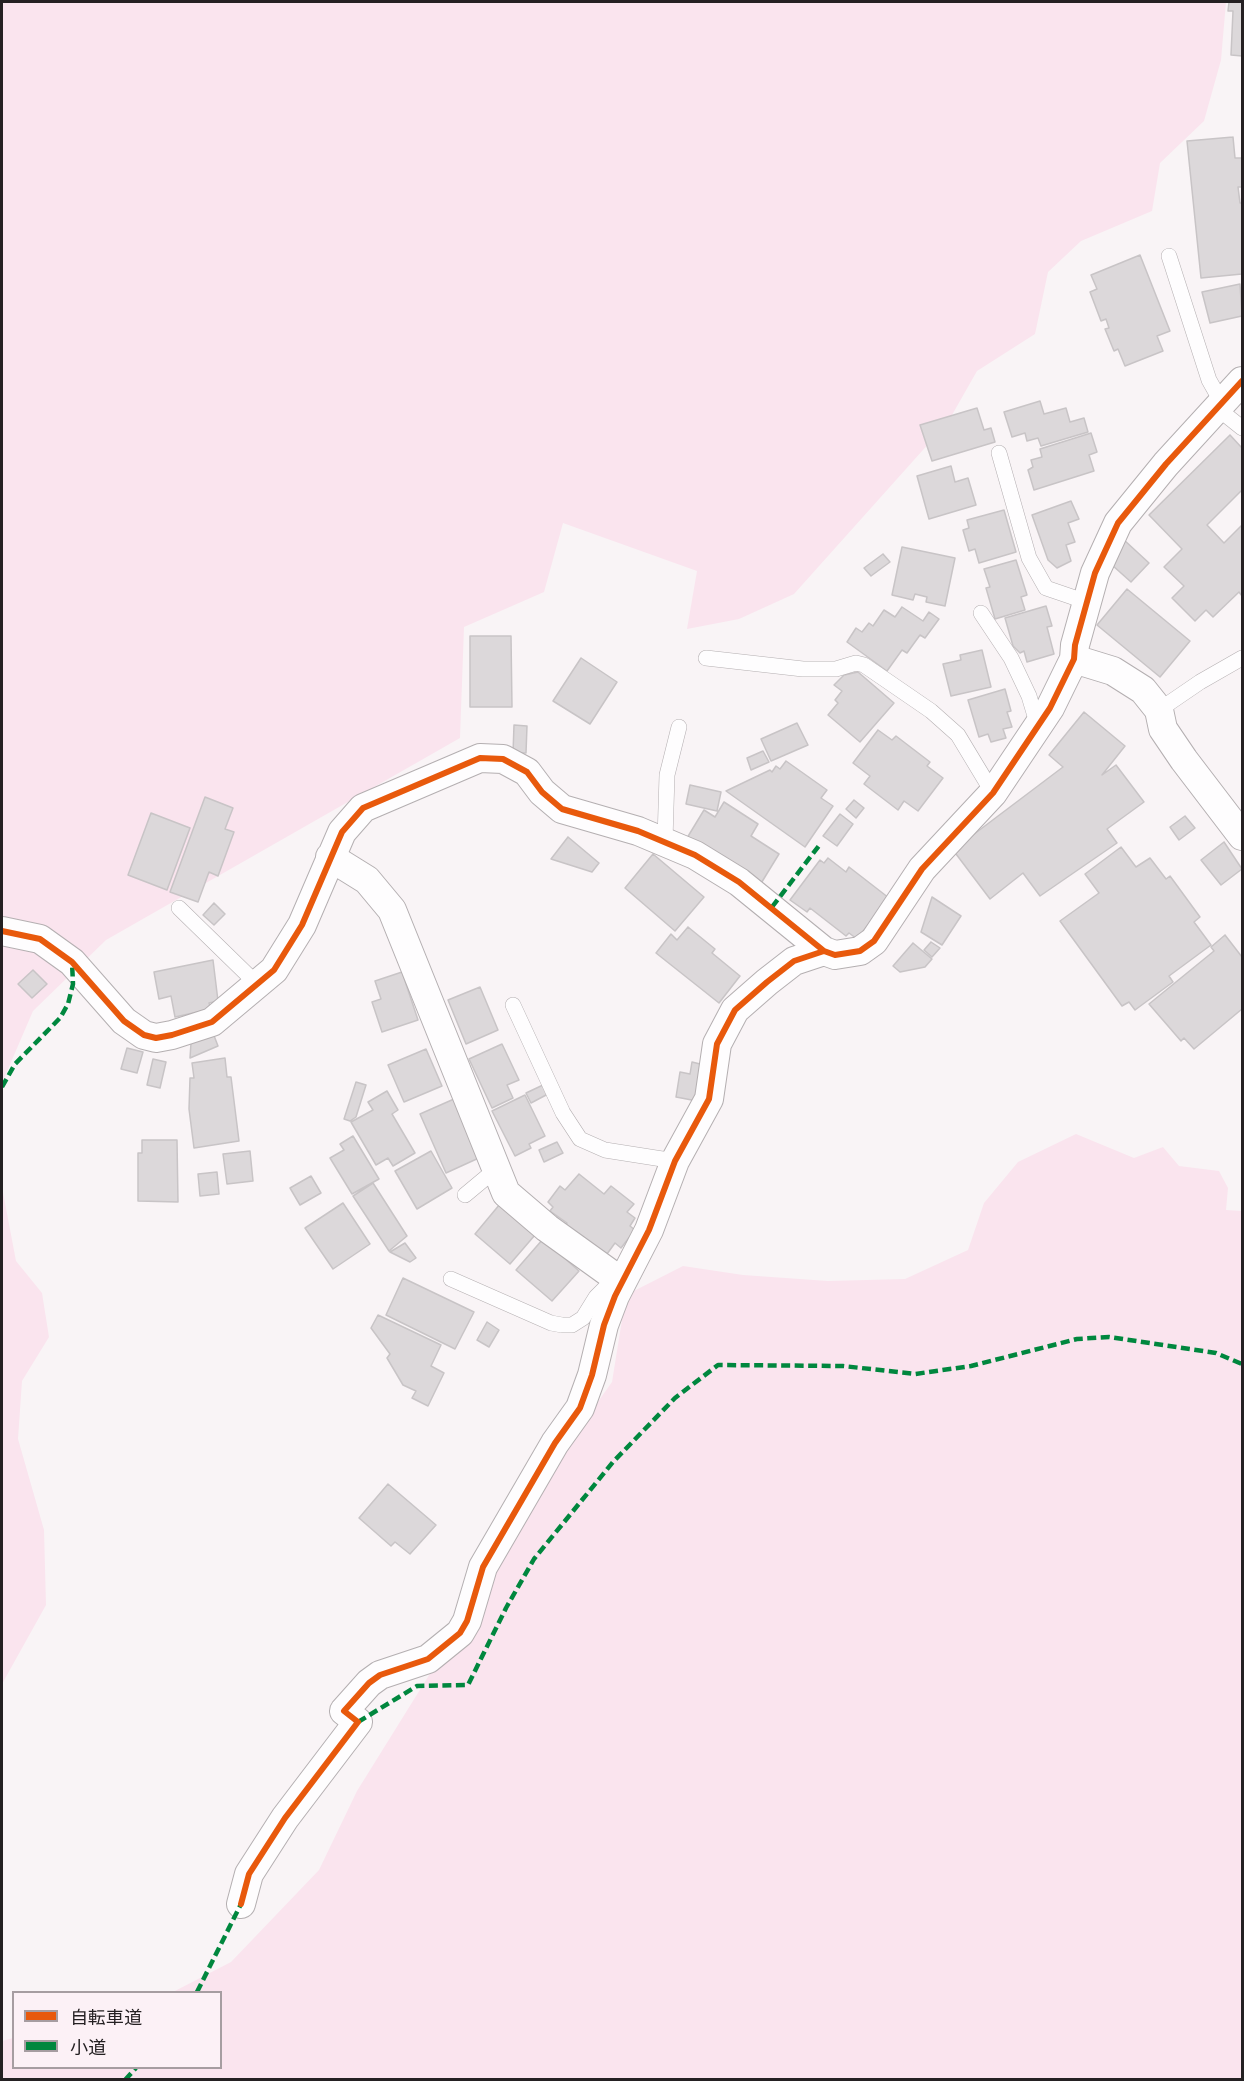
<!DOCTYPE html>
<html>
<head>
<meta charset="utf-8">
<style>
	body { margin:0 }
	#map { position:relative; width:1244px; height:2081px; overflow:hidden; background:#f9f4f6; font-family:"Space Grotesk","Noto Sans JP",sans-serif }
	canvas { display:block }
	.frame { position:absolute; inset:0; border:3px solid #242022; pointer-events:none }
	.legend { position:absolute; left:12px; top:1991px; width:210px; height:78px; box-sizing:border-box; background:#fcf1f6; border:2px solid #a69da1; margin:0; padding:8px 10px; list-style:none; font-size:18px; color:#242022 }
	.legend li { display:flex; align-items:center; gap:12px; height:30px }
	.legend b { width:30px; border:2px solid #a69da1 }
</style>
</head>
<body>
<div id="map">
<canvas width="1244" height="2081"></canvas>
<div class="frame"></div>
<ul class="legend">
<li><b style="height:8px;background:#e8590c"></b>自転車道</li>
<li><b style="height:8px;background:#00873e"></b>小道</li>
</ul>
</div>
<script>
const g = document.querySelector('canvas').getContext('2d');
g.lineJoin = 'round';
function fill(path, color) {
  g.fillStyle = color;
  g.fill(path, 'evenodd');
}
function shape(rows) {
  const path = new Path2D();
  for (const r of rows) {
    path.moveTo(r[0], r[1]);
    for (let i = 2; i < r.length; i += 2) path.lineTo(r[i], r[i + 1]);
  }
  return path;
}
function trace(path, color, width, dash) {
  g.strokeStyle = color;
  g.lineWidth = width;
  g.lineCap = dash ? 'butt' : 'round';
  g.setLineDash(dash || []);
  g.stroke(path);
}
fill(shape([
	[2,2,1226,2,1221,60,1204,121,1160,163,1152,211,1081,241,1048,272,1035,334,977,371,948,422,794,594,739,619,687,629,697,571,563,523,544,592,464,627,460,738,106,940,33,1011,2,1083],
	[1076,1134,1134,1158,1163,1147,1179,1166,1219,1171,1228,1188,1226,1210,1242,1211,1242,2079,2,2080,2,2041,13,2038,14,2068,220,2068,220,1992,173,1992,231,1962,319,1870,357,1791,528,1516,575,1434,612,1382,626,1295,683,1266,743,1275,828,1281,905,1279,968,1250,984,1203,1018,1162],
	[2,1187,16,1261,42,1293,49,1337,22,1381,18,1439,44,1530,46,1605,2,1684]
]), '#fae4ee');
const building = shape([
	[1229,2,1242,2,1242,56,1231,55,1233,11,1228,11,1229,2],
	[1233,137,1235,158,1242,158,1242,187,1238,187,1240,203,1242,203,1242,274,1201,278,1187,141,1233,137],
	[1140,255,1170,331,1157,336,1163,351,1125,366,1118,349,1114,351,1105,329,1109,328,1106,319,1101,321,1090,292,1097,289,1091,275,1140,255],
	[1240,284,1242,316,1210,323,1202,292,1240,284],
	[1040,401,1044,414,1066,408,1070,422,1084,418,1088,432,1041,446,1038,438,1027,441,1025,433,1012,437,1004,412,1040,401],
	[977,408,984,430,991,428,995,442,932,461,920,425,977,408],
	[1091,433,1097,452,1089,455,1094,471,1034,490,1028,470,1033,467,1031,460,1042,457,1040,449,1091,433],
	[1230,435,1242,448,1242,490,1207,525,1224,543,1242,525,1242,596,1239,592,1213,617,1206,610,1195,621,1172,598,1184,586,1164,567,1182,549,1149,515,1230,435],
	[951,466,955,482,968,478,976,505,929,519,917,476,951,466],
	[1071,501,1079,519,1068,523,1075,542,1066,545,1071,561,1057,568,1048,560,1032,515,1071,501],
	[1004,510,1016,552,979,563,975,549,969,551,963,530,969,528,967,520,1004,510],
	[1123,539,1149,563,1131,582,1112,565,1123,539],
	[902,547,955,558,945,606,926,602,927,597,915,594,913,600,892,595,902,547],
	[883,554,890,562,871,576,864,568,883,554],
	[1016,560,1027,595,1021,597,1025,610,995,619,986,588,990,587,984,569,1016,560],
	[1127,589,1190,641,1160,677,1097,625,1127,589],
	[1046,606,1052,626,1047,627,1054,654,1027,662,1024,651,1020,653,1013,646,1005,618,1046,606],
	[902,607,923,621,929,612,939,619,925,638,920,635,907,653,902,650,887,671,847,642,856,628,862,632,869,623,873,626,884,610,895,617,902,607],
	[470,636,511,636,512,707,470,707,470,636],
	[982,650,991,687,951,696,943,664,961,660,960,655,982,650],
	[581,658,617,682,590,724,553,701,581,658],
	[858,672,894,703,860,742,828,715,838,703,835,700,842,691,834,685,844,675,858,672],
	[1005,689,1011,711,1007,712,1012,727,1003,729,1006,738,991,742,988,734,979,737,968,700,1005,689],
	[1084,712,1125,746,1102,775,1116,765,1144,802,1107,829,1117,843,1040,896,1023,873,990,899,953,850,1063,767,1049,755,1084,712],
	[797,723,808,745,771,761,761,739,797,723],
	[514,725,527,726,526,753,513,753,514,725],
	[878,730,892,740,896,736,930,762,927,766,943,778,918,811,904,801,898,810,864,784,870,776,853,763,878,730],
	[763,751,769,762,751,770,747,758,763,751],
	[786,761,827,790,821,798,833,806,805,847,726,791,770,770,772,772,776,766,780,769,786,761],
	[690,785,721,792,717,811,686,804,690,785],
	[205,797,233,808,225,829,234,832,218,876,209,872,198,902,170,892,205,797],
	[854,800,864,808,856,818,846,809,854,800],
	[724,802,758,824,751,836,779,854,760,885,687,838,704,810,715,817,724,802],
	[151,813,190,828,167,890,128,875,151,813],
	[840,814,853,824,837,846,823,836,840,814],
	[1185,816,1195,828,1179,840,1170,827,1185,816],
	[568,837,599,863,592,872,551,859,568,837],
	[1224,842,1242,869,1221,885,1201,860,1224,842],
	[1121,847,1136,867,1150,858,1166,879,1170,876,1200,917,1194,922,1211,945,1169,976,1173,982,1135,1010,1129,1002,1122,1006,1060,921,1099,893,1085,874,1121,847],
	[653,854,704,897,675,931,625,888,653,854],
	[828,858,846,872,849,867,889,898,857,939,849,933,846,936,810,908,807,912,790,900,820,860,824,863,828,858],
	[932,897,961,916,942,945,921,932,932,897],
	[214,903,225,914,214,925,203,915,214,903],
	[688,927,715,949,712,953,740,976,719,1003,656,953,671,934,677,940,688,927],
	[1225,935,1242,957,1242,1009,1194,1049,1184,1038,1181,1041,1149,1004,1214,951,1211,947,1225,935],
	[931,942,940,948,932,957,924,950,931,942],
	[913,943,932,959,925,967,900,972,893,966,913,943],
	[213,960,218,1001,209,1003,211,1009,175,1017,171,996,159,999,154,972,213,960],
	[33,970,47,984,32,998,18,984,33,970],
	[402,972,418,1020,382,1032,372,1002,381,999,375,981,402,972],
	[480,987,498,1030,466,1044,448,1000,480,987],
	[213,1033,218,1046,190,1058,191,1043,213,1033],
	[502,1044,519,1080,507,1085,513,1098,492,1108,469,1059,502,1044],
	[127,1048,143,1052,137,1073,121,1069,127,1048],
	[426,1049,442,1086,404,1102,388,1065,426,1049],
	[225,1058,227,1077,231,1077,239,1141,194,1148,189,1109,190,1078,194,1078,192,1063,225,1058],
	[153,1059,166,1062,160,1088,147,1085,153,1059],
	[692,1062,704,1065,697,1101,676,1097,680,1072,690,1074,692,1062],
	[356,1082,366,1085,356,1117,350,1121,344,1119,356,1082],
	[543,1085,548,1094,531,1103,526,1093,543,1085],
	[387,1091,398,1110,392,1114,415,1153,393,1166,388,1158,376,1165,351,1122,373,1110,368,1102,387,1091],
	[525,1095,545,1136,529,1144,531,1148,515,1156,492,1111,525,1095],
	[454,1099,481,1157,446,1173,420,1114,454,1099],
	[353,1136,379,1179,352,1194,330,1158,344,1150,340,1144,353,1136],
	[142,1140,177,1140,178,1202,138,1201,138,1153,142,1153,142,1140],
	[557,1142,563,1153,544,1162,539,1150,557,1142],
	[250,1151,253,1181,227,1184,223,1154,250,1151],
	[431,1151,452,1188,417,1209,395,1171,431,1151],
	[217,1172,219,1194,200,1196,198,1174,217,1172],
	[579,1174,604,1194,611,1186,634,1204,627,1212,635,1218,630,1226,635,1230,621,1248,615,1243,607,1254,565,1226,567,1223,550,1211,553,1207,548,1202,560,1186,565,1190,579,1174],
	[311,1176,321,1193,300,1205,290,1188,311,1176],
	[373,1183,407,1236,389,1251,353,1196,373,1183],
	[343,1203,370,1244,333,1269,305,1228,343,1203],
	[500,1204,535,1235,510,1264,475,1234,500,1204],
	[543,1239,579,1271,552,1301,516,1270,543,1239],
	[405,1243,416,1258,410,1262,390,1252,405,1243],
	[403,1278,474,1312,455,1349,386,1315,403,1278],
	[378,1315,441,1345,431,1366,444,1373,428,1406,412,1398,416,1391,403,1385,387,1358,390,1354,371,1328,378,1315],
	[487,1322,499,1330,489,1347,477,1340,487,1322],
	[388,1484,436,1525,410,1554,395,1542,391,1546,359,1518,388,1484]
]);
fill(building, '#dcd8da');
trace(building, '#c8c4c6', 1.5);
const service = shape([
	[1169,256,1209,380,1222,403],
	[1217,408,1242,428],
	[999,453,1029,558,1046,588,1087,602],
	[981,613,1011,658,1029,696,1038,726],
	[706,658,803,669,836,669,856,663,864,665,931,711,958,735,993,793],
	[1159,710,1200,682,1242,658],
	[665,840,667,775,679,727],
	[179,908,258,985],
	[513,1005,563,1113,580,1139,605,1150,675,1161],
	[465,1195,495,1170],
	[451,1279,551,1323,562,1325,572,1325,583,1318,596,1297,615,1278]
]);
const minor = shape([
	[1074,659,1113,671,1143,690,1159,710,1163,729,1184,760,1242,836],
	[330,857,367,880,392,910,506,1193,547,1228,622,1282],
	[2,931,40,939,72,962,124,1021,144,1035,156,1038,172,1035,212,1022,274,970,302,925,342,832,363,808,480,758,503,759,527,772,542,792,562,809,638,831,695,855,739,882,824,951,835,955,860,951,874,941,922,869,993,793,1050,708,1074,659,1075,645,1095,573,1118,523,1166,464,1242,381],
	[241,1904,249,1874,285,1818,358,1722,344,1711,369,1683,380,1675,428,1659,460,1633,467,1621,483,1567,555,1443,580,1408,592,1375,604,1325,615,1296,649,1230,675,1161,709,1099,717,1044,735,1010,767,982,794,961,824,951]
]);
trace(service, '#b4afb1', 16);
trace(minor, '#b4afb1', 30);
trace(service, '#fefdfe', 15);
trace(minor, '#fefdfe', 28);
trace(shape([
	[772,907,821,843],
	[2,1087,15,1064,60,1018,68,1004,73,984,72,962],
	[358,1722,417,1686,468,1685,506,1608,534,1559,613,1462,675,1398,718,1365,843,1366,915,1374,971,1366,1077,1339,1109,1337,1216,1353,1242,1364],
	[197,1992,241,1904],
	[125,2080,136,2068]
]), '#00873e', 4.5, [9, 4.5]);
trace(shape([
	[2,931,40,939,72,962,124,1021,144,1035,156,1038,172,1035,212,1022,274,970,302,925,342,832,363,808,480,758,503,759,527,772,542,792,562,809,638,831,695,855,739,882,824,951,835,955,860,951,874,941,922,869,993,793,1050,708,1074,659,1075,645,1095,573,1118,523,1166,464,1242,381],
	[241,1904,249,1874,285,1818,358,1722,344,1711,369,1683,380,1675,428,1659,460,1633,467,1621,483,1567,555,1443,580,1408,592,1375,604,1325,615,1296,649,1230,675,1161,709,1099,717,1044,735,1010,767,982,794,961,824,951]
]), '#e8590c', 6);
</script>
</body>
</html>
